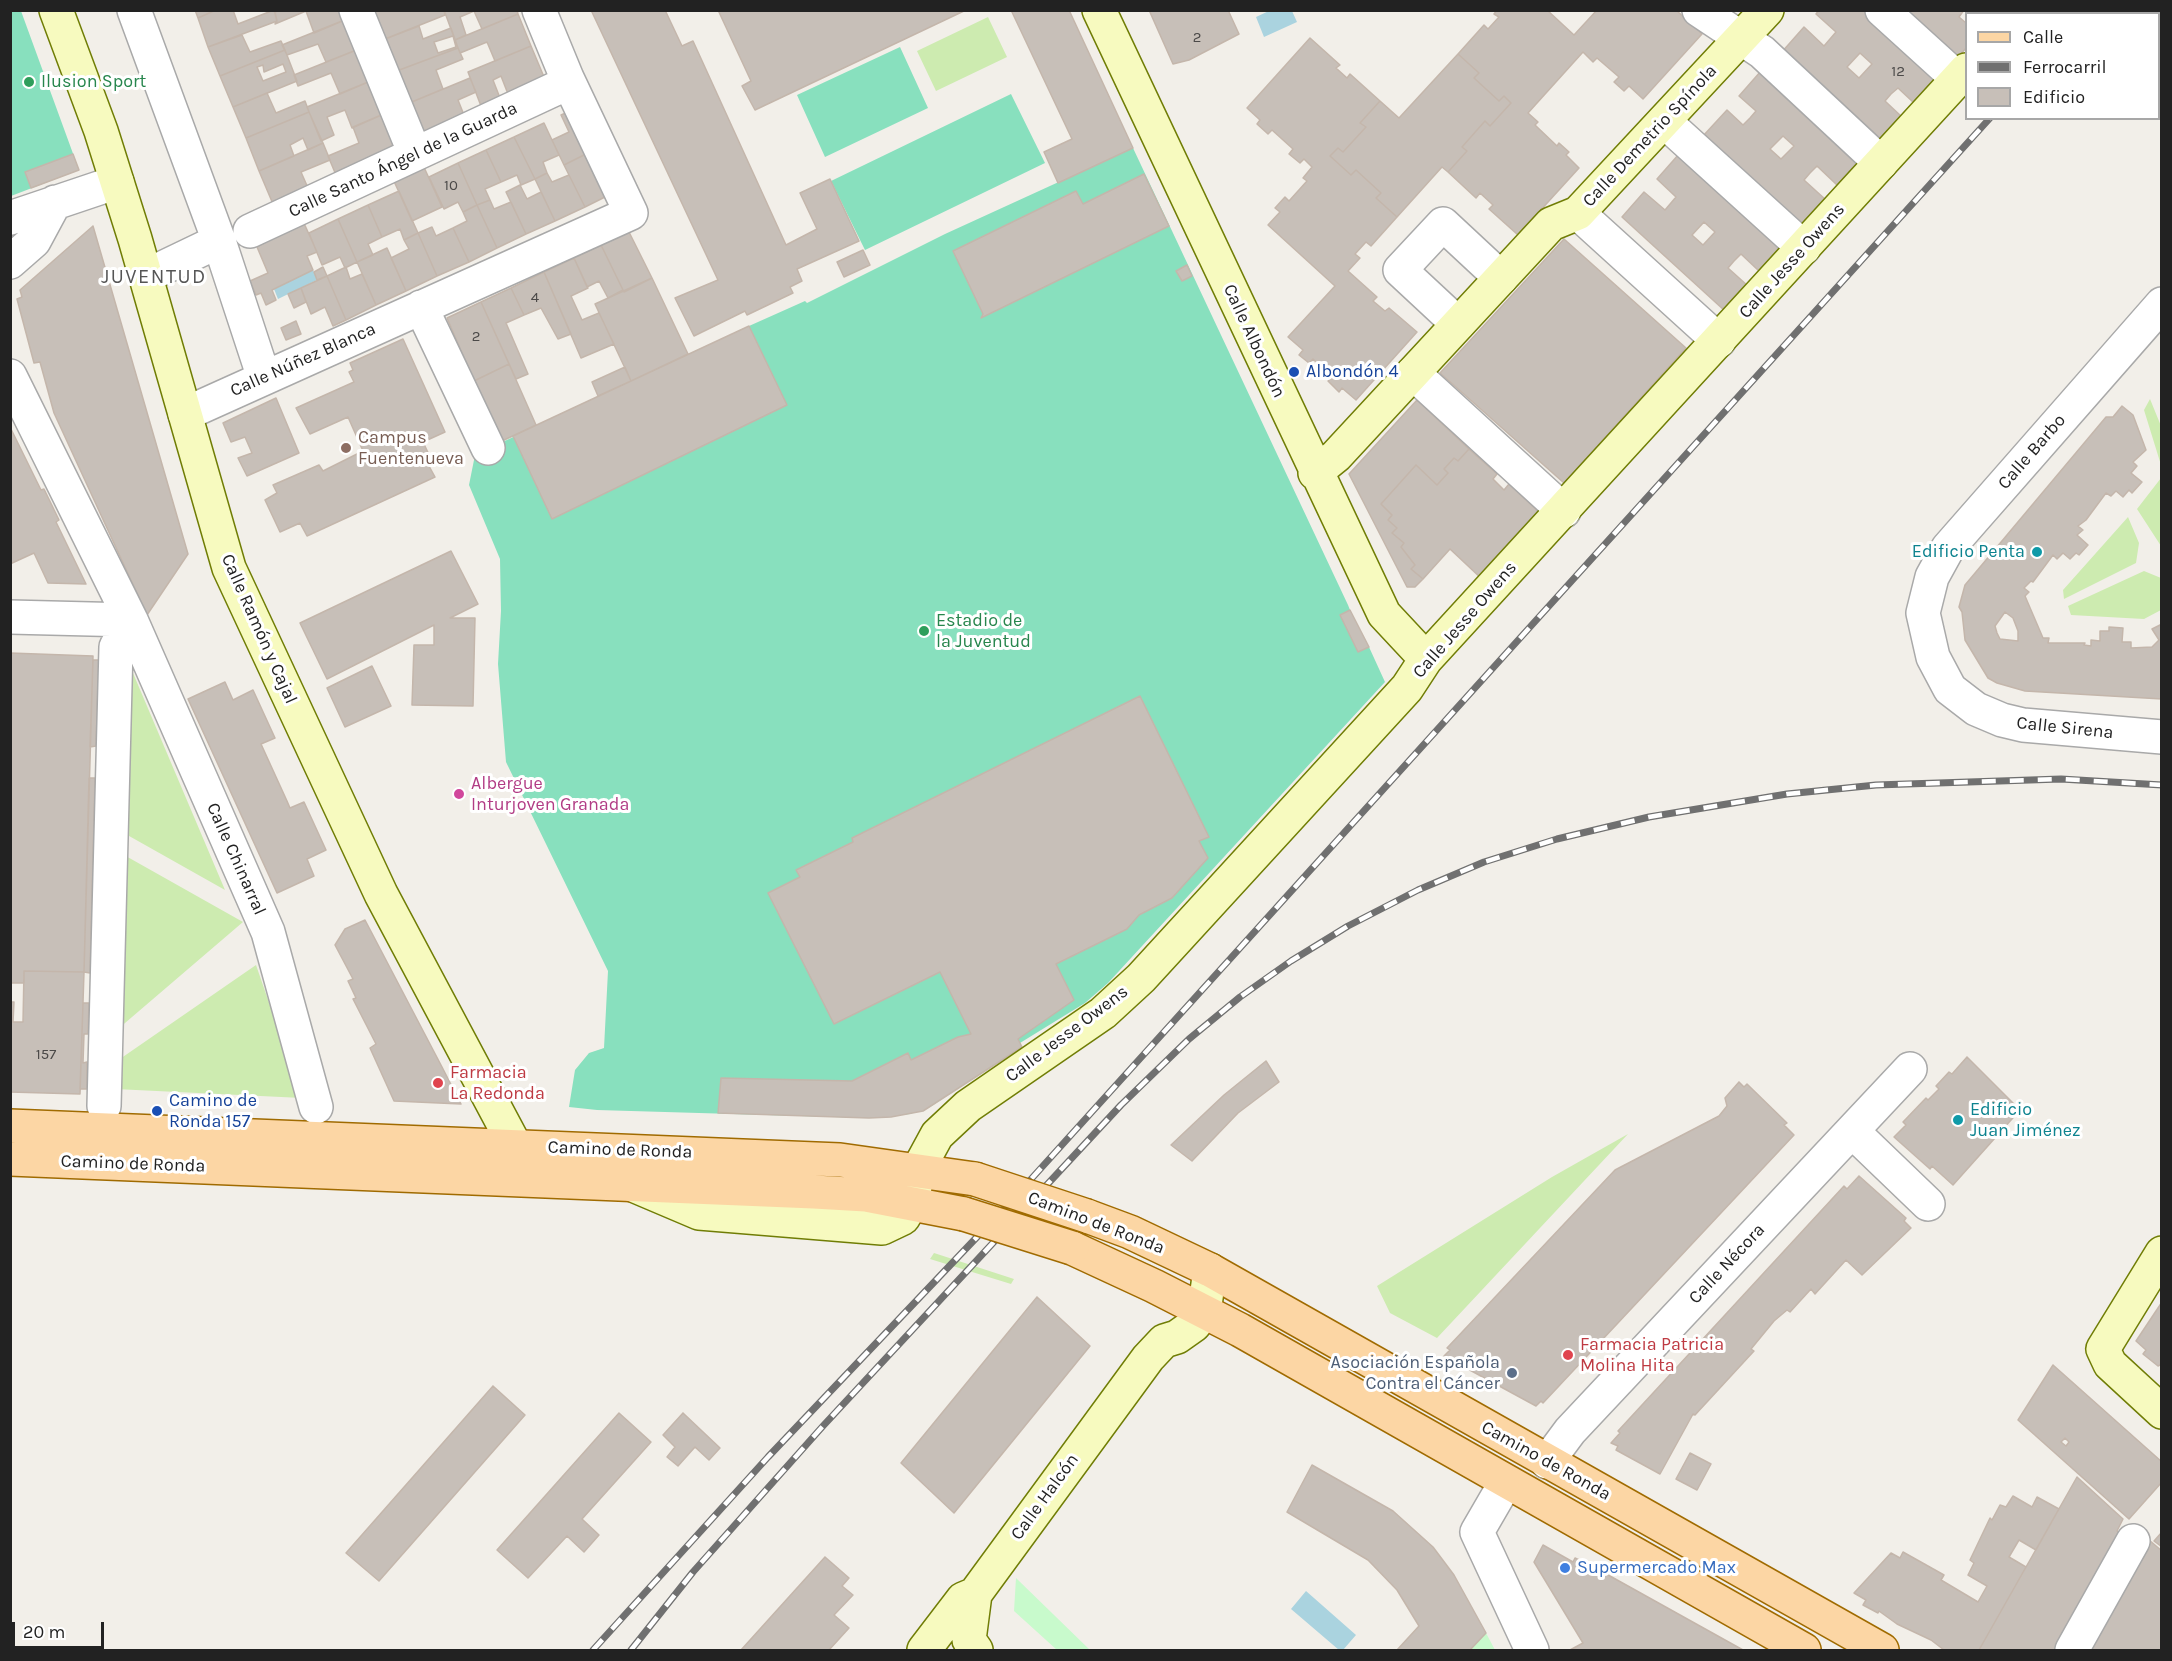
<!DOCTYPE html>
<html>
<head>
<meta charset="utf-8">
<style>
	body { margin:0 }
	#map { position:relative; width:2172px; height:1661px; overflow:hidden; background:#f2efe9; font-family:Karla,sans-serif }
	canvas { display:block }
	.frame { position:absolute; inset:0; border:12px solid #222; pointer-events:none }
	.legend { position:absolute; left:1965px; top:12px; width:195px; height:108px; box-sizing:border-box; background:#fff; border:2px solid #a7a7a7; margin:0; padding:8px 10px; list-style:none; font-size:18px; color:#222 }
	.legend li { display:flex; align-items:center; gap:12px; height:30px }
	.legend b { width:30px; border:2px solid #a7a7a7 }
	.scale { position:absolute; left:12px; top:1622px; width:92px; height:27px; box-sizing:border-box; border:3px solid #222; border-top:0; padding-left:8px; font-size:18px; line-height:21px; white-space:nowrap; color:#222; -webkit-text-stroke:4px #fff; paint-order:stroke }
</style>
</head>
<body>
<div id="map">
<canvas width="2172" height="1661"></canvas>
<div class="frame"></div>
<ul class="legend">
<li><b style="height:8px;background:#fcd6a4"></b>Calle</li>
<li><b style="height:8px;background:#707070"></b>Ferrocarril</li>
<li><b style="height:16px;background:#c7bfb8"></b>Edificio</li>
</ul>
<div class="scale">20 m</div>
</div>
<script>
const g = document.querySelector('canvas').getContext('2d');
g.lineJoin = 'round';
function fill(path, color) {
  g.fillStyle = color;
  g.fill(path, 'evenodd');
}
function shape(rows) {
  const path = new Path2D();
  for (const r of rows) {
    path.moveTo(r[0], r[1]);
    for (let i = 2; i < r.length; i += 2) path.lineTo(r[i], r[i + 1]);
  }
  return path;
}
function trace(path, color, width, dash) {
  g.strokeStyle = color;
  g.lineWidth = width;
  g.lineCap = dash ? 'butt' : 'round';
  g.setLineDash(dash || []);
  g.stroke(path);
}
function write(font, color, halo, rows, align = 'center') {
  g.font = font + ' Karla,sans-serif';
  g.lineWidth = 6;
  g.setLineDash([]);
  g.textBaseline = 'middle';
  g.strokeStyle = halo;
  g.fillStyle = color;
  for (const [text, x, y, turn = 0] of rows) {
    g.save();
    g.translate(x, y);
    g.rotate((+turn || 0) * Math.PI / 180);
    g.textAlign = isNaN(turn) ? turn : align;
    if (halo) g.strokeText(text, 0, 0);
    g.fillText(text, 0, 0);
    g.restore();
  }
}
fill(shape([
	[988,17,1007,57,936,91,917,51],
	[2150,399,2161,426,2161,465,2144,410],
	[2161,478,2161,546,2137,509],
	[2128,517,2139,543,2136,563,2064,599,2063,590],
	[2144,571,2161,578,2161,610,2144,619,2071,615,2068,606],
	[130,666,225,890,122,832],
	[124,855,243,922,118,1029],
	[256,965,302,1098,115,1089,117,1061],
	[1628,1134,1437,1338,1390,1313,1377,1286,1552,1177],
	[934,1253,1014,1279,1011,1284,930,1259]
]), '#cdebb0');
fill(shape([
	[1016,1578,1090,1650,1057,1650,1014,1611],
	[1486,1633,1495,1650,1470,1650]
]), '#c8facc');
fill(shape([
	[11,11,21,11,79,170,11,196],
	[900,47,928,108,825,157,797,95],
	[1011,94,1045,163,865,250,831,181],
	[1133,148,1348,605,1350,610,1341,615,1369,647,1385,682,1108,983,1085,1003,1020,1043,1022,1047,930,1107,910,1114,869,1118,597,1110,569,1107,575,1070,589,1053,604,1048,608,971,506,762,498,664,501,611,500,559,469,485,475,455,749,326,805,301,807,303,945,234]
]), '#88e0be');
fill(shape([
	[1271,10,1292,11,1297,22,1264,37,1256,17],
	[313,270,317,280,278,299,274,289],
	[1306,1591,1356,1635,1343,1650,1339,1650,1291,1609]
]), '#aad3df');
const building = shape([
	[195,10,216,10,198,18,195,10],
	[216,10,233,10,238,24,274,10,277,21,208,47,198,18,216,10],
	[280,10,344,10,347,19,314,33,306,11,275,24,277,21,275,12,280,10],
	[368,10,444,10,445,15,380,41,368,10],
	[444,10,517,10,518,14,482,29,474,11,460,17,466,35,455,40,444,10],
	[591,10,665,10,682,46,693,41,786,245,817,229,800,193,830,179,859,241,797,269,802,281,790,287,793,293,747,315,745,311,694,336,675,298,718,280,591,10],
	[718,10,966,10,755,110,742,86,751,81,718,10],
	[1011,10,1069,10,1133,148,1058,183,1044,152,1072,139,1011,10],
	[1149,10,1228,10,1239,34,1189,60,1173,64,1149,10],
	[1497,10,1547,10,1574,35,1597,10,1676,10,1702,34,1643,99,1629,86,1624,91,1614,82,1619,77,1597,58,1593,62,1583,52,1528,113,1538,122,1535,125,1557,146,1559,143,1569,152,1566,155,1579,168,1518,235,1489,209,1493,205,1480,193,1476,198,1448,172,1467,151,1462,147,1485,121,1490,126,1511,103,1504,96,1499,101,1474,78,1479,73,1458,54,1484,25,1488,29,1499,17,1494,14,1497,10],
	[1819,10,1863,10,1937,77,1914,103,1898,88,1891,94,1885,101,1902,117,1880,142,1781,53,1804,27,1824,46,1836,32,1816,14,1819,10],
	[1860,53,1872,64,1859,78,1847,67,1860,53],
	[1900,10,1964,10,1959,17,1966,23,1966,48,1956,60,1900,10],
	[1979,10,2000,10,1997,14,1983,14,1979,10],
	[518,14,531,46,495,61,487,42,460,53,455,40,518,14],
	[347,19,359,49,326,62,318,44,287,55,282,45,347,19],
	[419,26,423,39,451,28,458,48,394,72,380,41,419,26],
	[453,36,456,47,438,53,434,42,453,36],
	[242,35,250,52,281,41,285,50,220,76,208,47,242,35],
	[1310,38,1340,65,1336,68,1347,78,1350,74,1380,101,1360,123,1366,127,1343,152,1338,148,1330,156,1351,175,1356,170,1381,193,1376,198,1397,217,1371,246,1366,242,1355,254,1360,258,1348,271,1377,297,1373,301,1385,311,1389,308,1417,332,1356,400,1342,388,1339,392,1328,381,1332,378,1313,359,1309,363,1299,355,1303,350,1288,337,1335,286,1268,225,1280,212,1275,208,1285,197,1289,201,1307,181,1303,178,1312,167,1304,159,1300,163,1289,154,1293,149,1272,130,1268,134,1257,124,1260,120,1247,108,1310,38],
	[531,46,544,77,508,94,501,76,493,80,500,98,481,106,468,72,531,46],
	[458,48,463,59,436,70,443,89,407,104,394,72,458,48],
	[359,49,373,80,340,94,331,73,298,86,294,75,359,49],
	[285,50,297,81,233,107,220,76,285,50],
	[283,64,286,72,263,81,257,67,263,65,264,72,283,64],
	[1458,54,1479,73,1474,78,1499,101,1504,96,1511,103,1490,126,1485,121,1462,147,1467,151,1448,172,1442,167,1397,217,1376,198,1381,193,1356,170,1351,175,1330,156,1338,148,1343,152,1366,127,1360,123,1380,101,1399,118,1458,54],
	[1761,71,1861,161,1838,186,1817,166,1810,173,1804,180,1826,200,1802,226,1703,136,1727,110,1743,125,1750,118,1756,111,1739,96,1761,71],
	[1783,136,1794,146,1781,159,1770,149,1783,136],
	[470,78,476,92,458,100,464,115,419,136,407,104,470,78],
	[373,80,386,113,352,128,345,110,327,117,334,135,321,141,307,107,373,80],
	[267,93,276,113,305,101,309,112,246,138,233,107,267,93],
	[309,112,323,143,308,150,303,138,290,145,294,156,259,171,246,138,309,112],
	[568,112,588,153,564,165,552,140,569,132,561,115,568,112],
	[386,113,399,145,336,175,328,156,359,143,353,127,386,113],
	[544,123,559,155,543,162,547,173,535,179,514,137,544,123],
	[514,137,535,179,521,185,517,175,501,182,486,150,514,137],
	[323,143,330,160,301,172,308,188,273,204,259,171,323,143],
	[486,150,501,182,485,189,490,200,477,205,458,163,486,150],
	[588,153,607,196,585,207,564,165,588,153],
	[73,154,79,170,31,188,25,172,73,154],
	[1679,154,1782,247,1760,272,1741,254,1734,261,1728,268,1748,286,1725,311,1622,217,1644,192,1665,210,1676,197,1657,179,1679,154],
	[1704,222,1715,232,1703,245,1692,235,1704,222],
	[458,163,477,205,463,212,458,202,444,209,429,177,458,163],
	[423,165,442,207,412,221,393,179,423,165],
	[547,173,552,182,569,175,585,207,555,221,535,179,547,173],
	[1144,174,1169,226,981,318,983,314,953,251,1076,191,1083,204,1144,174],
	[520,185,527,199,541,192,555,221,526,234,506,192,520,185],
	[399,191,418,233,404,240,400,229,382,237,368,205,399,191],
	[490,200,494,209,511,202,526,234,497,248,477,205,490,200],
	[368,205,382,237,368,244,373,255,357,262,338,219,368,205],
	[477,205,497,248,469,262,453,228,467,221,463,212,477,205],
	[338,219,357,262,345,268,340,257,322,265,309,233,338,219],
	[303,221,317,252,307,256,313,270,272,290,276,300,266,305,261,293,256,295,250,281,268,273,257,247,303,221],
	[93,226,188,554,147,615,54,413,40,362,34,363,17,299,22,297,20,290,93,226],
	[432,227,436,236,453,228,469,262,437,276,418,233,432,227],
	[629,232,652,278,624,292,601,245,629,232],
	[418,233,437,276,406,291,391,258,409,249,404,240,418,233],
	[1564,239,1686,348,1564,483,1440,373,1564,239],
	[601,245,623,290,608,298,599,281,587,287,574,258,601,245],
	[387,248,406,291,376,305,357,262,387,248],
	[863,250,870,265,844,277,837,262,863,250],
	[574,258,588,288,571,296,582,320,599,313,614,344,581,358,544,272,574,258],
	[1187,265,1192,276,1182,281,1176,271,1187,265],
	[323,267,327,276,317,280,314,272,323,267],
	[346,267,350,279,362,274,376,305,346,320,327,276,346,267],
	[544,272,571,334,558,339,541,308,524,315,511,288,544,272],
	[327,276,346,320,333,326,325,307,311,314,301,288,327,276],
	[652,278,688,354,631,381,595,304,652,278],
	[301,288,306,302,294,308,288,294,301,288],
	[511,288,524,315,506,323,528,374,516,379,481,302,511,288],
	[481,302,509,364,474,381,447,318,481,302],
	[296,321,301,334,286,340,281,328,296,321],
	[749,326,787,405,552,519,513,436,749,326],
	[403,339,445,432,423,442,433,463,429,466,435,477,307,536,300,523,280,532,265,500,277,493,273,485,319,465,323,471,363,451,348,417,310,434,296,408,354,382,349,372,353,370,350,363,403,339],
	[509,364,536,425,502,441,474,381,509,364],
	[625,367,631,381,598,396,592,382,625,367],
	[276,398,299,453,247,476,238,458,252,453,245,437,231,442,223,423,276,398],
	[1417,400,1469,449,1458,461,1454,458,1444,469,1448,473,1437,485,1416,465,1381,504,1392,515,1388,520,1397,528,1392,533,1404,543,1401,547,1415,565,1411,569,1423,579,1415,587,1407,587,1349,474,1417,400],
	[2122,406,2133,415,2146,450,2133,462,2137,466,2131,473,2142,482,2132,493,2129,490,2123,497,2116,491,2111,496,2106,493,2086,520,2078,526,2083,530,2077,535,2088,545,2079,555,2076,553,2070,559,2063,553,2057,559,2053,555,2033,582,2031,581,2024,588,2029,592,2025,596,2043,638,2049,638,2048,643,2085,643,2084,645,2091,646,2091,640,2100,641,2100,631,2109,631,2109,627,2123,628,2122,642,2131,642,2131,648,2152,647,2159,640,2152,629,2162,624,2162,699,2025,691,1997,683,1988,678,1965,640,1962,612,1959,607,1965,585,2106,417,2113,417,2122,406],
	[2005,612,2013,618,2018,631,2018,641,2000,639,1997,633,1995,626,2005,612],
	[10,427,41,490,44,489,59,520,56,522,86,584,48,583,34,553,10,564,10,427],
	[1469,449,1497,474,1493,479,1504,490,1509,484,1540,513,1484,581,1450,549,1423,579,1411,569,1415,565,1401,547,1404,543,1392,533,1397,528,1388,520,1392,515,1381,504,1416,465,1437,485,1448,473,1444,469,1454,458,1458,461,1469,449],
	[451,551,478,604,450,618,475,618,473,706,412,705,414,645,434,645,434,625,327,679,300,623,451,551],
	[1350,610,1369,647,1358,652,1340,615,1350,610],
	[10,653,93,656,84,972,24,971,24,983,10,983,10,653],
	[93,660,99,660,97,715,96,746,90,747,93,660],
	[372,666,391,706,345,727,327,688,372,666],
	[225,682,233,700,253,690,275,738,261,744,287,801,290,808,304,802,326,850,307,859,314,876,277,893,188,699,225,682],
	[1140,696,1209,837,1199,841,1208,858,1172,898,1139,915,1127,929,1056,964,1074,1000,1018,1039,1022,1047,923,1111,891,1117,869,1118,718,1113,721,1078,852,1081,908,1053,911,1060,958,1037,971,1034,940,972,834,1024,768,893,800,877,796,870,853,842,852,838,1140,696],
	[89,778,95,778,90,973,84,972,89,778],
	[365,920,442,1067,461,1104,394,1101,370,1048,376,1044,353,999,356,998,348,981,353,979,335,945,345,929,365,920],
	[24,971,84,972,80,1094,10,1092,10,1002,14,1002,13,1022,23,1022,24,971],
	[83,1003,89,1003,88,1034,84,1034,83,1063,87,1062,87,1089,80,1089,83,1003],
	[1967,1057,2020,1110,1953,1185,1932,1166,1930,1169,1894,1137,1906,1125,1903,1122,1926,1098,1928,1100,1939,1089,1936,1086,1949,1072,1952,1074,1967,1057],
	[1266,1061,1279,1082,1238,1113,1192,1161,1171,1145,1224,1095,1266,1061],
	[1739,1082,1744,1087,1747,1084,1787,1123,1784,1125,1794,1135,1543,1403,1541,1401,1536,1406,1444,1356,1450,1350,1447,1348,1615,1170,1719,1116,1727,1106,1725,1098,1739,1082],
	[1859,1176,1906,1218,1904,1221,1911,1228,1862,1275,1846,1260,1815,1294,1811,1289,1790,1312,1787,1310,1774,1321,1751,1349,1754,1351,1695,1415,1693,1414,1660,1474,1616,1450,1618,1446,1611,1443,1620,1433,1618,1431,1844,1186,1847,1189,1859,1176],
	[1037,1297,1090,1346,954,1513,901,1463,1037,1297],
	[2162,1302,2162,1364,2158,1366,2143,1354,2146,1350,2136,1341,2162,1302],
	[2053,1365,2162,1462,2162,1482,2129,1519,2018,1420,2053,1365],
	[2065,1438,2069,1442,2066,1446,2061,1442,2065,1438],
	[493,1386,525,1415,379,1581,346,1553,493,1386],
	[619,1413,651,1442,582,1519,599,1535,584,1552,567,1536,528,1578,497,1550,619,1413],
	[683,1413,720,1448,709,1460,695,1447,678,1466,667,1457,675,1447,663,1435,683,1413],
	[1690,1453,1711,1464,1697,1490,1676,1479,1690,1453],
	[1312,1465,1393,1511,1433,1547,1454,1575,1486,1633,1470,1650,1397,1650,1419,1626,1397,1590,1368,1560,1287,1512,1312,1465],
	[2077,1477,2123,1519,2117,1531,2121,1534,2055,1650,1979,1650,2077,1477],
	[2013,1496,2032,1507,2037,1497,2059,1509,2036,1550,2019,1540,2009,1557,2026,1567,1979,1650,1944,1650,1931,1640,1897,1624,1879,1611,1878,1613,1863,1605,1866,1600,1854,1593,1891,1553,1900,1558,1903,1552,1944,1575,1941,1580,1978,1602,1987,1586,1968,1575,1974,1563,1970,1560,1990,1518,1992,1520,2000,1505,2006,1507,2013,1496],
	[2162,1532,2162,1547,2154,1541,2162,1532],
	[2149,1540,2162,1551,2162,1650,2087,1650,2149,1540],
	[1543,1545,1573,1562,1575,1558,1592,1566,1743,1650,1570,1650,1583,1643,1534,1562,1543,1545],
	[825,1557,849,1578,842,1586,853,1595,834,1615,849,1628,829,1650,741,1650,825,1557]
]);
fill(building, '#c7bfb8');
trace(building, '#c4b6ab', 1.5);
const street = shape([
	[134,10,219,241,264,378],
	[356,10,415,154],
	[1699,10,1762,52,1881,163],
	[1882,10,1958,79],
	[1664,121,1804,248],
	[1578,213,1719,341],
	[10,218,117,182],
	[250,231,557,88],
	[10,262,34,241,55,202],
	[146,276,219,241],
	[2162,304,1948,548,1932,577,1923,613,1933,657,1950,689,1976,709,2002,720,2023,725,2162,737],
	[421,307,488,448],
	[1458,324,1400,270,1443,224,1501,278],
	[1413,373,1564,511],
	[10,376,131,620,268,932,316,1107],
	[185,414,631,213,567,78,539,10],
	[10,617,131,620,116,647,104,1106],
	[1852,1131,1928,1204],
	[1547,1462,1570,1431,1910,1069],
	[1506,1482,1477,1532,1532,1650],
	[2072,1650,2133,1541]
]);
const secondary = shape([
	[56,10,101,131,135,239,229,568,381,894,528,1170],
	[1099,10,1384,614,1426,659],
	[2019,14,2022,10],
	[1315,473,1336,456,1551,224,1578,213,1767,10],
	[633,1185,699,1213,882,1228,903,1218,912,1203,918,1170,937,1135,968,1106,1103,1013,1141,978,1407,688,1426,659,1966,70],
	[2162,1253,2103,1349,2110,1364,2162,1412],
	[975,1594,969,1640,976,1650],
	[924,1650,963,1599,975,1594,1148,1358,1164,1341,1177,1337,1194,1325,1204,1312,1210,1270]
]);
const primary = shape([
	[10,1126,840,1160,975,1179],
	[10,1159,814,1192,866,1195,964,1214],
	[1087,1216,1130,1232,1210,1270,1882,1650],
	[1072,1248,1154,1286,1240,1330,1804,1650]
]);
trace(street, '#a9a9a9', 36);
trace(secondary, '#707d05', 36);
trace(primary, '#a06b00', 36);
trace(street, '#fff', 33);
trace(secondary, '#f7fabf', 33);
trace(primary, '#fcd6a4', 33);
const rail = shape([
	[2085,14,2088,10],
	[593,1650,768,1457,1014,1198,1990,118],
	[631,1650,693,1572,823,1426,1121,1105,1189,1039,1240,997,1291,961,1348,926,1418,890,1484,862,1557,839,1649,817,1787,794,1876,785,2061,779,2162,785]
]);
trace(rail, '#707070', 7);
trace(rail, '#fff', 4.5, [14]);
const primaryBridge = shape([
	[975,1179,1087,1216],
	[964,1214,1072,1248]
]);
trace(primaryBridge, '#a06b00', 36, []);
trace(primaryBridge, '#fcd6a4', 33);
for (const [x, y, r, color] of [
	[29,82,6,"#2e9e5b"],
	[1294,372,6,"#1a4fb4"],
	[346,448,6,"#8d6e63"],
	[2037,552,6,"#0f9aa8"],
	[924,631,6,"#2e9e5b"],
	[459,794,6,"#d1479c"],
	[438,1083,6,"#e0444e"],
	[157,1111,6,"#1a4fb4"],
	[1958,1120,6,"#0f9aa8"],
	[1568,1355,6,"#e0444e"],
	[1512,1373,6,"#5c6f8a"],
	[1565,1568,6,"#3f7fe0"]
]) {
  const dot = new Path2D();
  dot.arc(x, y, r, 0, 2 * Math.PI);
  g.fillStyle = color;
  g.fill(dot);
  trace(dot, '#fff', 2);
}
write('15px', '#4b4948', null, [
	["2",1197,38],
	["12",1898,72],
	["10",451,186],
	["4",535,298],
	["2",476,337],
	["157",46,1055]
]);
write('18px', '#27864d', '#fff', [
	["Ilusion Sport",41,82],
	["Estadio de",936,621],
	["la Juventud",936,642]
], 'left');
write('18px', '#222', '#fff', [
	["Calle Demetrio Spínola",1650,136,-47],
	["Calle Santo Ángel de la Guarda",403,160,-25],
	["Calle Jesse Owens",1792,261,-48],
	["Calle Albondón",1254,341,65],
	["Calle Núñez Blanca",303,360,-24],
	["Calle Barbo",2032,452,-49],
	["Calle Jesse Owens",1465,620,-49],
	["Calle Ramón y Cajal",259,629,66],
	["Calle Sirena",2065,728,6],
	["Calle Chinarral",236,859,66],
	["Calle Jesse Owens",1067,1034,-37],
	["Camino de Ronda",620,1150,2],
	["Camino de Ronda",133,1164,2],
	["Camino de Ronda",1096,1223,21],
	["Calle Nécora",1727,1264,-47],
	["Camino de Ronda",1546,1461,29],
	["Calle Halcón",1045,1497,-54]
]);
write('18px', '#164399', '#fff', [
	["Albondón 4",1306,372],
	["Camino de",169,1101],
	["Ronda 157",169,1122]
], 'left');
write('18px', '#785e54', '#fff', [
	["Campus",358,438],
	["Fuentenueva",358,459]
], 'left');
write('18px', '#0d838f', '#fff', [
	["Edificio Penta",2025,552],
	["Edificio",1970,1110,"left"],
	["Juan Jiménez",1970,1131,"left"]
], 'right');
write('18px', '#b23c85', '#fff', [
	["Albergue",471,784],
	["Inturjoven Granada",471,805]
], 'left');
write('18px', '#be3a42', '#fff', [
	["Farmacia",450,1073],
	["La Redonda",450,1094],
	["Farmacia Patricia",1580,1345],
	["Molina Hita",1580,1366]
], 'left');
write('18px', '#4e5e75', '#fff', [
	["Asociación Española",1500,1363],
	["Contra el Cáncer",1500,1384]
], 'right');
write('18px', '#366cbe', '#fff', [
	["Supermercado Max",1577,1568]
], 'left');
g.letterSpacing = '1.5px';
write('20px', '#555', '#fff', [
	["JUVENTUD",154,277]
]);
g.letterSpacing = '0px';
</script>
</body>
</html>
